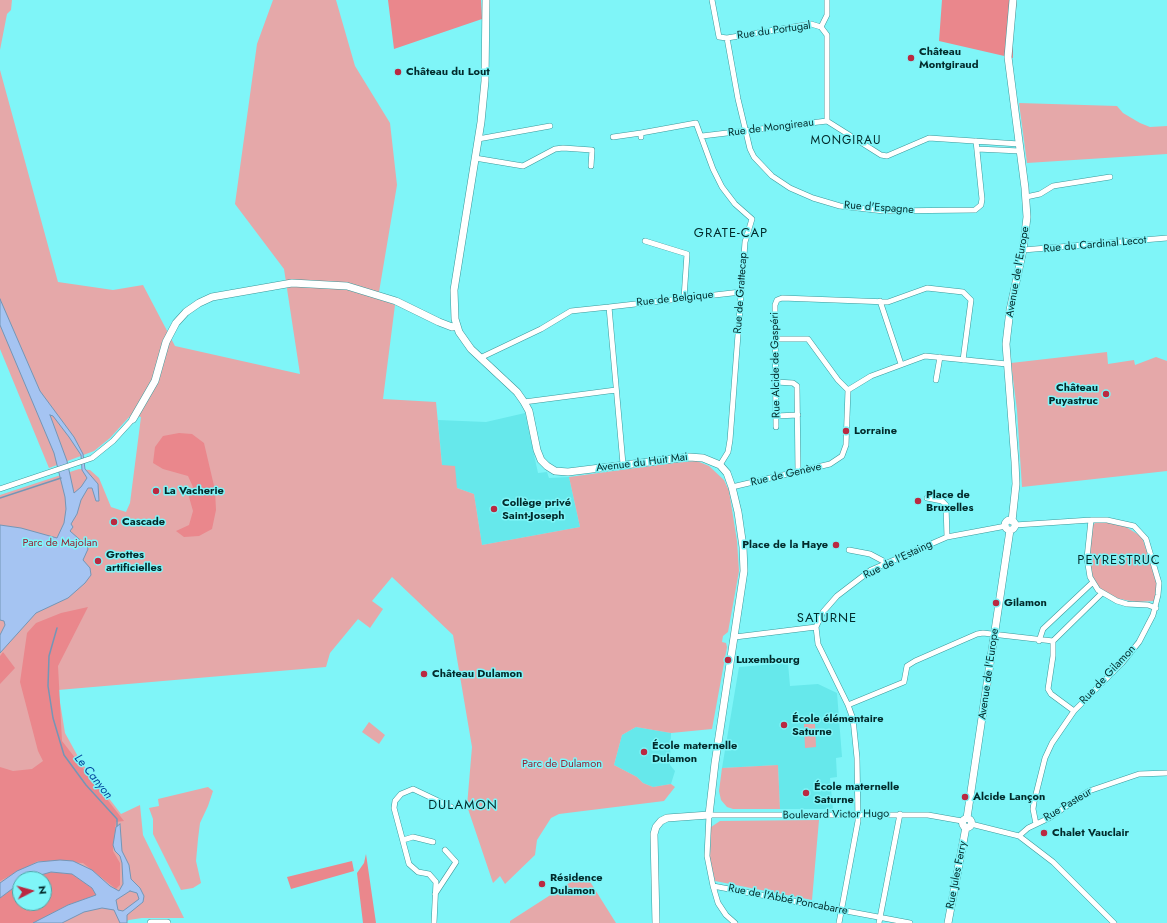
<!DOCTYPE html>
<html>
<head>
<meta charset="utf-8">
<style>
	body { margin:0 }
	#map { position:relative; width:1167px; height:923px; overflow:hidden; background:#7ff5f8; font-family:Jost,sans-serif }
	canvas { display:block }
	.north { position:absolute; left:12px; top:871px; width:40px; height:40px; box-sizing:border-box; background:#7ff5f8; border:1px solid #4da4a6; border-radius:50%; rotate:84deg; font-size:11px; font-weight:700; line-height:16px; text-align:center; color:#022a2b }
	.north::after { content:''; display:block; margin:auto; width:14px; height:18px; background:#ba2941; clip-path:polygon(50% 0,100% 100%,50% 72%,0 100%) }
</style>
</head>
<body>
<div id="map">
<canvas width="1167" height="923"></canvas>
<div class="north">N</div>
</div>
<script>
const g = document.querySelector('canvas').getContext('2d');
g.lineJoin = 'round';
function fill(path, color) {
  g.fillStyle = color;
  g.fill(path, 'evenodd');
}
function shape(rows) {
  const path = new Path2D();
  for (const r of rows) {
    if (r.length === 3) {
      path.moveTo(r[0] + r[2], r[1]);
      path.arc(r[0], r[1], r[2], 0, 2 * Math.PI);
      continue;
    }
    path.moveTo(r[0], r[1]);
    for (let i = 2; i < r.length; i += 2) path.lineTo(r[i], r[i + 1]);
  }
  return path;
}
function trace(path, color, width, dash) {
  g.strokeStyle = color;
  g.lineWidth = width;
  g.lineCap = dash ? 'butt' : 'round';
  g.setLineDash(dash || []);
  g.stroke(path);
}
function write(font, color, halo, rows, align = 'center') {
  g.font = font + ' Jost,sans-serif';
  g.lineWidth = 3;
  g.setLineDash([]);
  g.textBaseline = 'middle';
  g.strokeStyle = halo;
  g.fillStyle = color;
  for (const [text, x, y, turn = 0] of rows) {
    g.save();
    g.translate(x, y);
    g.rotate((+turn || 0) * Math.PI / 180);
    g.textAlign = isNaN(turn) ? turn : align;
    if (halo) g.strokeText(text, 0, 0);
    g.fillText(text, 0, 0);
    g.restore();
  }
}
fill(shape([
	[525,413,538,473,547,472,549,478,569,477,580,527,482,545,474,494,457,488,442,465,438,420,486,422],
	[788,663,790,686,818,684,837,693,842,757,836,758,837,777,830,778,833,809,780,809,778,765,722,768,739,667],
	[636,727,671,733,670,765,675,771,671,784,653,787,643,783,637,777,614,765,622,735]
]), '#66e8eb');
fill(shape([
	[0,0,12,0,11,10,7,14,0,50],
	[273,0,336,0,355,66,390,123,397,185,378,298,395,305,383,399,436,402,442,465,455,466,457,488,474,494,482,545,580,527,569,477,681,462,697,461,709,466,724,480,729,491,737,541,739,571,728,632,723,636,722,642,726,643,727,647,712,729,671,733,636,727,622,735,614,765,637,777,643,783,653,787,671,784,675,787,664,801,559,814,551,818,537,840,535,855,505,884,500,876,493,883,467,806,472,747,453,635,392,577,372,601,383,609,370,628,358,619,363,613,330,653,326,667,58,690,65,733,81,762,121,814,140,805,143,835,184,918,142,918,129,920,123,923,0,923,0,495,79,469,90,470,99,478,111,507,126,512,130,503,141,417,131,415,110,438,94,451,49,468,0,349,0,70,58,282,113,290,143,285,175,346,300,374,284,269,235,204,257,44],
	[20,879,44,879,44,903,20,903],
	[1019,103,1117,106,1123,113,1140,123,1150,127,1167,126,1167,154,1027,163],
	[1107,352,1108,364,1134,360,1135,365,1156,357,1167,361,1167,471,1022,487,1017,410,1011,363],
	[1096,522,1110,522,1123,525,1142,537,1155,576,1157,587,1154,601,1136,602,1115,598,1103,591,1096,584,1090,570,1089,553,1093,525],
	[369,722,385,735,379,744,362,732],
	[804,724,815,724,816,747,805,748],
	[778,765,780,809,733,809,727,807,721,800,719,791,722,768],
	[208,787,213,791,208,806,200,823,198,839,196,861,201,883,193,888,181,890,153,834,153,819,149,808,159,806,158,799],
	[819,820,812,900,715,881,710,860,711,827,720,821],
	[580,876,589,880,616,923,510,923,510,921]
]), '#e5a8a9');
fill(shape([
	[388,0,481,0,482,19,394,49],
	[942,0,1017,0,1013,36,1013,58,939,41],
	[179,433,192,434,204,443,215,490,216,510,212,529,199,536,184,537,176,531,189,525,193,511,189,497,193,487,188,476,163,469,153,463,155,447,163,436],
	[88,607,58,666,62,741,124,821,116,822,113,851,120,863,120,885,116,889,83,863,38,861,0,881,0,767,13,771,32,769,43,761,38,751,20,682,27,633,36,623,61,613],
	[3,652,15,668,0,684,0,656],
	[366,854,376,923,363,923,357,873,364,863],
	[352,861,354,871,291,889,287,877],
	[51,872,72,874,92,888,96,895,68,905,33,923,0,923,0,898,20,883,20,903,44,903,44,879,27,879]
]), '#ea878c');
const water = shape([
	[0,299,40,391,74,437,83,454,85,469,98,484,99,501,96,501,92,488,88,488,81,500,77,514,71,524,73,527,70,531,87,546,88,549,83,560,90,568,91,575,85,583,68,598,36,613,0,653,0,635,5,625,4,621,0,620,0,525,21,528,57,538,64,523,66,509,65,497,54,453,0,325,0,299],
	[50,415,53,416,69,437,81,455,82,470,87,478,81,487,74,493,67,461,50,415],
	[120,824,122,851,129,865,131,879,140,888,144,896,143,902,127,915,127,923,120,923,114,910,102,908,84,912,62,923,33,923,68,905,96,895,92,888,72,874,51,872,27,879,20,879,20,883,0,898,0,883,17,871,38,862,60,860,73,861,92,870,110,886,119,891,123,884,122,863,120,856,115,851,113,845,116,827,120,824],
	[130,891,137,893,139,899,123,911,118,910,116,900,130,891]
]);
fill(water, '#a5c4f2');
trace(water, '#7496b6', 1);
trace(shape([
	[0,498,61,478],
	[57,628,49,656,48,686,53,718,64,755,86,785,117,819,117,826]
]), '#7496b6', 1.5);
const street = shape([
	[712,0,719,37,727,38],
	[821,27,827,15,827,0],
	[827,121,827,35,821,27,811,24,727,38,738,99,750,149,754,157,772,176,790,188,813,198,840,206,884,211,975,210,981,205,982,199,976,141],
	[702,136,827,121,881,155,887,156,929,138,1019,144],
	[613,137,641,133],
	[641,137,641,133,696,123,713,169,722,187,735,204,752,219,745,242,730,440,728,452,720,465],
	[478,139,550,126],
	[977,149,1020,151],
	[475,158,523,166,555,149,563,148,592,150,591,166],
	[1026,197,1040,194,1053,186,1110,177],
	[645,241,687,254,684,298],
	[1023,250,1167,238],
	[880,301,901,364],
	[609,307,741,292],
	[775,339,808,339,838,380,848,390],
	[480,358,541,329,571,311,609,307,623,464],
	[936,380,940,357],
	[776,382,793,383,797,386,798,472],
	[848,390,871,376,925,356,1007,364],
	[524,402,616,390],
	[776,416,798,415],
	[776,427,775,305,777,300,782,298,888,302,927,288,963,292,971,300,963,360],
	[732,487,830,464,842,456,846,445,848,390],
	[0,489,92,458,113,441,133,419],
	[927,498,942,501,946,505,947,537],
	[1091,520,1087,558,1090,577,1098,590,1117,601,1127,604,1148,605,1156,608],
	[1015,525,1091,520,1107,520,1134,526,1146,539,1159,583,1158,595,1153,615,1139,642,1122,663,1074,711,1052,743,1045,758,1034,802,1033,809,1036,824],
	[849,550,870,554,887,563],
	[735,637,816,627],
	[1039,641,1043,629,1093,582],
	[1053,641,1053,656,1048,689,1051,694,1074,711],
	[848,705,904,682,907,666,915,661,977,634,983,633,1053,641,1102,593],
	[971,824,1019,836,1053,862,1114,923],
	[1019,836,1028,828,1049,818,1089,791,1139,774,1167,773],
	[403,840,413,837,433,842],
	[713,886,910,923],
	[435,894,456,862,445,850],
	[434,923,436,882,429,874,418,872,409,864,394,808,395,801,401,794,413,789,451,807],
	[735,923,726,915,718,903,713,886,707,856,709,815,928,815,962,821],
	[839,923,858,821,857,758,853,719,848,705,818,644,816,627,823,612,837,596,871,570,947,537,1006,526],
	[879,923,900,814]
]);
const secondary = shape([
	[486,0,485,81,481,122,454,290,455,319,459,332,471,349,517,392,524,402,529,411,537,450,541,460,547,466,555,471,568,472,689,457,703,458,720,465,727,473,732,487,738,512,743,547,744,571,715,763,709,815,667,818,661,821,656,827,654,834,656,923],
	[133,419,155,381,166,342,176,323,186,312,199,303,212,297,292,283,347,286,396,301,439,322,452,327,456,326],
	[1010,525,5],
	[1012,521,1016,484,1015,462,1006,344,1010,310,1023,250,1027,217,1025,188,1008,57,1013,0],
	[967,818,1010,530],
	[967,823,4.5],
	[151,923,167,923],
	[948,923,966,827]
]);
trace(street, '#3c989a', 6);
trace(secondary, '#3c989a', 8);
trace(street, '#fff', 5);
trace(secondary, '#fff', 7);
for (const [x, y, r, color] of [
	[911,58,4,"#ba2941"],
	[398,72,4,"#ba2941"],
	[1106,394,4,"#ba2941"],
	[846,431,4,"#ba2941"],
	[156,491,4,"#ba2941"],
	[918,501,4,"#ba2941"],
	[494,509,4,"#ba2941"],
	[114,522,4,"#ba2941"],
	[836,545,4,"#ba2941"],
	[98,561,4,"#ba2941"],
	[996,603,4,"#ba2941"],
	[728,660,4,"#ba2941"],
	[424,674,4,"#ba2941"],
	[784,725,4,"#ba2941"],
	[644,752,4,"#ba2941"],
	[806,793,4,"#ba2941"],
	[965,797,4,"#ba2941"],
	[1044,833,4,"#ba2941"],
	[542,884,4,"#ba2941"]
]) {
  const dot = new Path2D();
  dot.arc(x, y, r, 0, 2 * Math.PI);
  g.fillStyle = color;
  g.fill(dot);
  trace(dot, '#7ff5f8', 1.5);
}
write('11px', '#022a2b', '#7ff5f8', [
	["Rue du Portugal",774,31,-8],
	["Rue de Mongireau",771,128,-7],
	["Rue d'Espagne",879,208,4],
	["Rue du Cardinal Lecot",1095,245,-5],
	["Avenue de l'Europe",1018,272,-80],
	["Rue de Grattecap",741,293,-86],
	["Rue de Belgique",675,299,-6],
	["Rue Alcide de Gaspéri",776,365,-91],
	["Avenue du Huit Mai",642,463,-7],
	["Rue de Genève",786,475,-13],
	["Rue de l'Estaing",898,560,-26],
	["Avenue de l'Europe",989,674,-82],
	["Rue de Gilamon",1108,675,-47],
	["Rue Pasteur",1068,805,-31],
	["Boulevard Victor Hugo",836,815,-1],
	["Rue Jules Ferry",957,875,-79],
	["Rue de l'Abbé Poncabarre",788,900,11]
]);
write('bold 11px', '#022a2b', '#7ff5f8', [
	["Château",919,52],
	["Montgiraud",919,65],
	["Château du Lout",406,72],
	["Château",1098,388,"right"],
	["Puyastruc",1098,401,"right"],
	["Lorraine",854,431],
	["La Vacherie",164,491],
	["Place de",926,495],
	["Bruxelles",926,508],
	["Collège privé",502,503],
	["Saint-Joseph",502,516],
	["Cascade",122,522],
	["Place de la Haye",828,545,"right"],
	["Grottes",106,555],
	["artificielles",106,568],
	["Gilamon",1004,603],
	["Luxembourg",736,660],
	["Château Dulamon",432,674],
	["École élémentaire",792,719],
	["Saturne",792,732],
	["École maternelle",652,746],
	["Dulamon",652,759],
	["École maternelle",814,787],
	["Saturne",814,800],
	["Alcide Lançon",973,797],
	["Chalet Vauclair",1052,833],
	["Résidence",550,878],
	["Dulamon",550,891]
], 'left');
write('11px', '#972235', '#7ff5f8', [
	["Parc de Majolan",60,543],
	["Parc de Dulamon",562,764]
]);
g.letterSpacing = '1px';
write('12px', '#022a2b', '#7ff5f8', [
	["MONGIRAU",846,141]
]);
g.letterSpacing = '0px';
write('italic 12px', '#00469b', '#7ff5f8', [
	["Le Canyon",93,777,51]
]);
g.letterSpacing = '1px';
write('13px', '#022a2b', '#7ff5f8', [
	["GRATE-CAP",731,234],
	["PEYRESTRUC",1119,561],
	["SATURNE",827,619],
	["DULAMON",463,806]
]);
g.letterSpacing = '0px';
</script>
</body>
</html>
